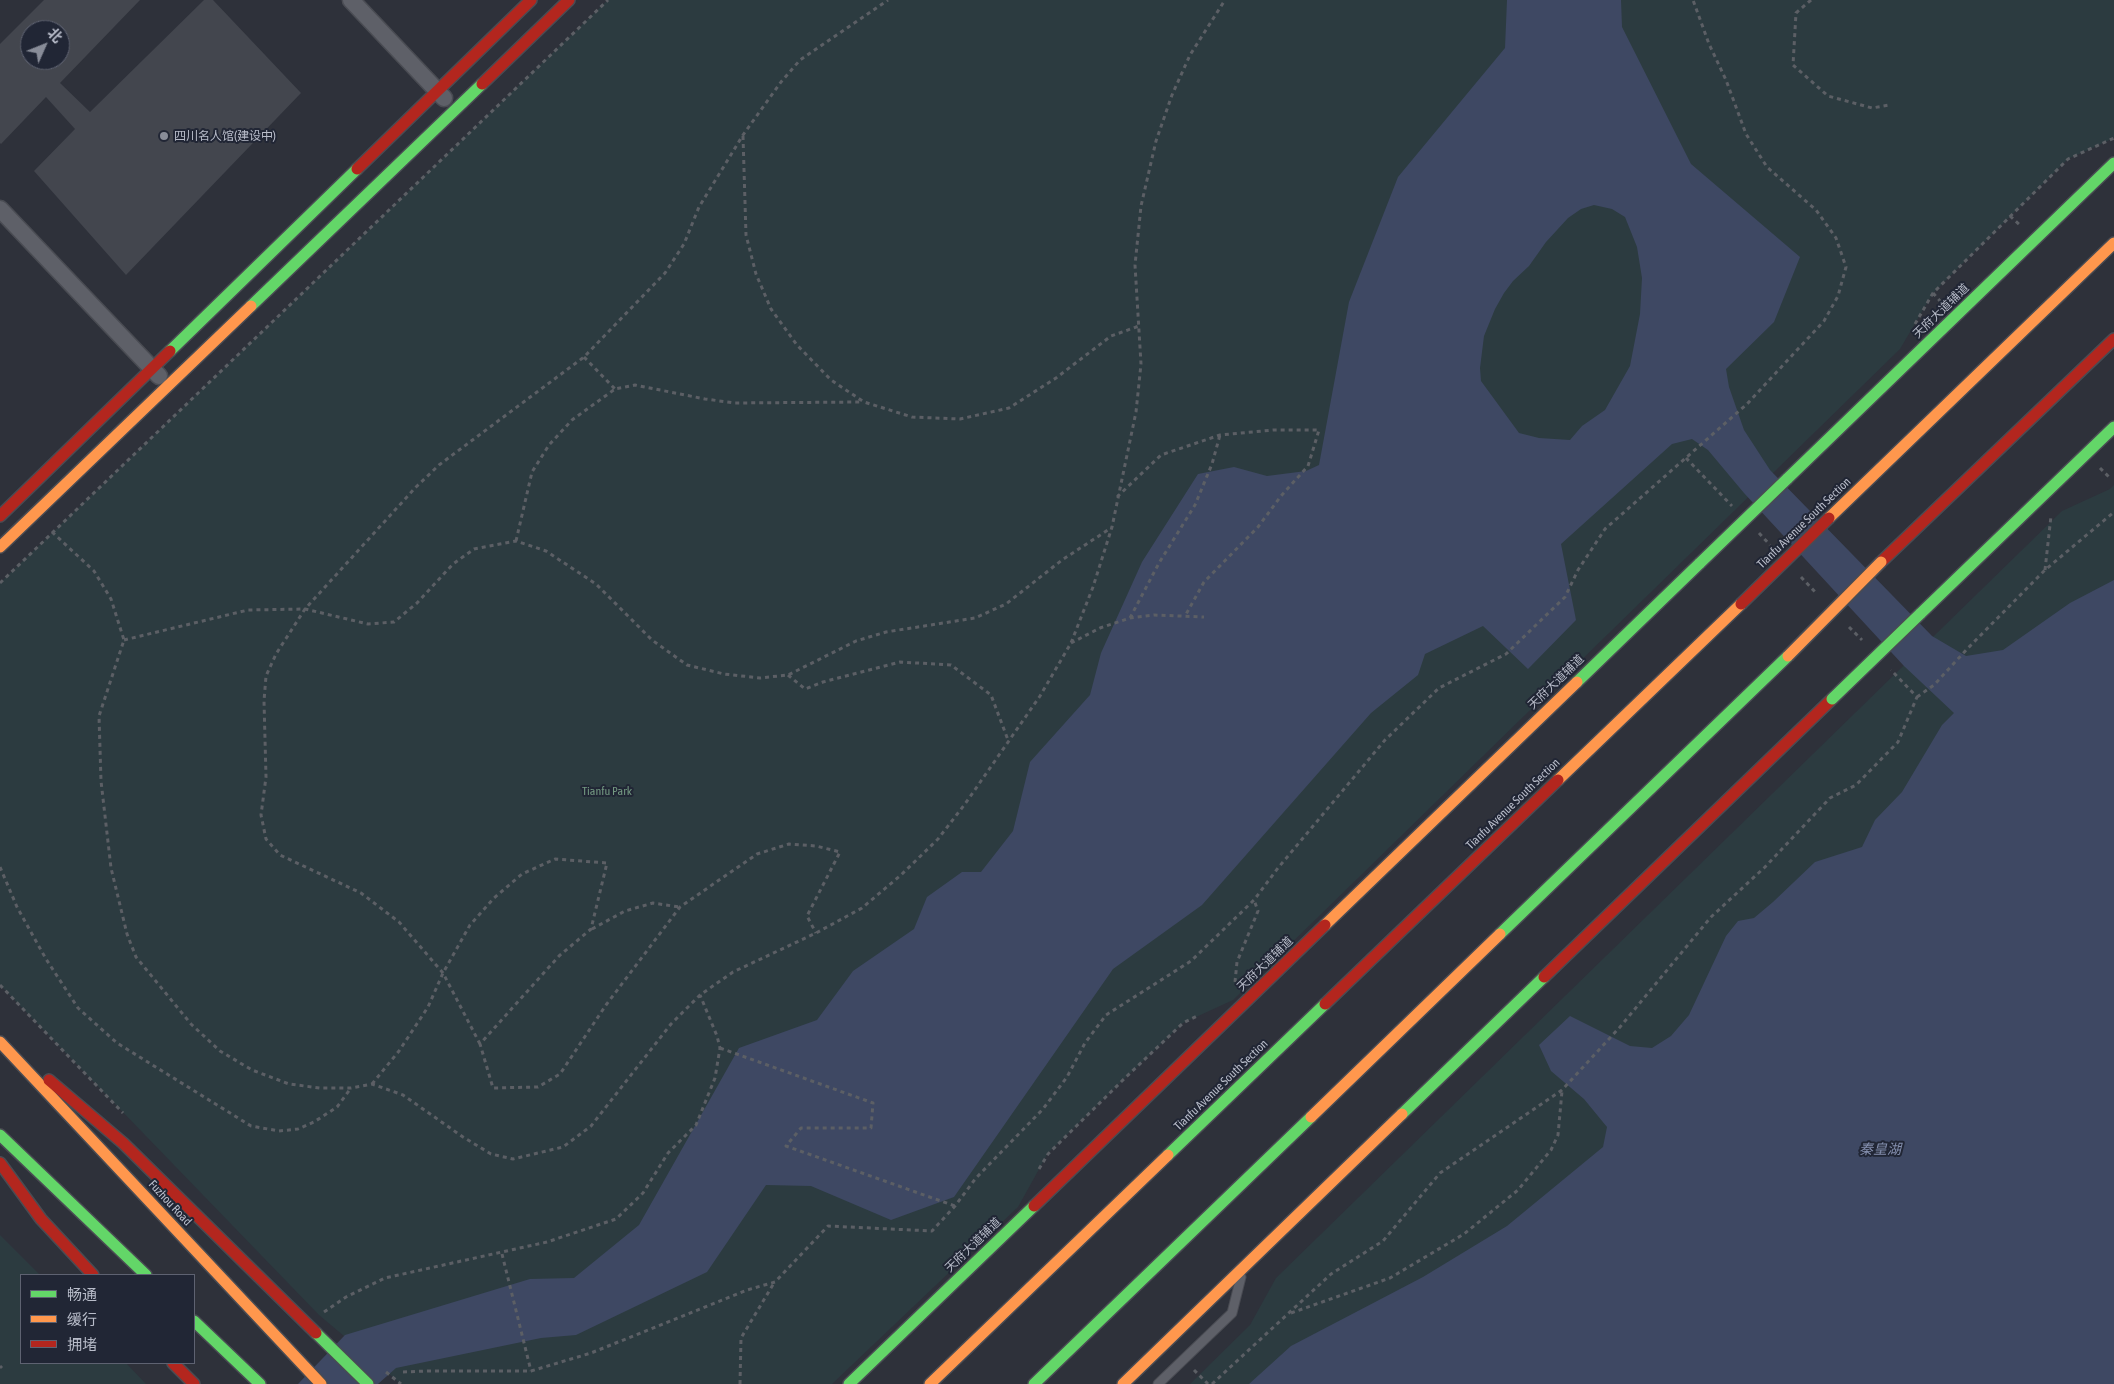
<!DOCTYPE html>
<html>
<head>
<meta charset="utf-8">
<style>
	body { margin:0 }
	#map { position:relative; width:2114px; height:1384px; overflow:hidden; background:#2e313a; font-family:"Asap Condensed","Noto Sans SC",sans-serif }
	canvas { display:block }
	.legend { position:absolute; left:20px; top:1274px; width:175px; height:90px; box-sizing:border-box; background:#212635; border:1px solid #5e6271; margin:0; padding:6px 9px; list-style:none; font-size:15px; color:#b9bdca }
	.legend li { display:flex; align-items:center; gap:10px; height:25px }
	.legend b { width:25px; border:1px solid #5e6271 }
	.north { position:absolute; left:20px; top:20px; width:50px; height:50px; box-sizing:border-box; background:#212635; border:1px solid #5e6271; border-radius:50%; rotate:46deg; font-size:14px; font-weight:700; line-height:20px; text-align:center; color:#b9bdca }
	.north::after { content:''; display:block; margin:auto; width:18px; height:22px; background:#888c98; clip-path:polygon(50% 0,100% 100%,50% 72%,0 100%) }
</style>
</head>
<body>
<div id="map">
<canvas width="2114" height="1384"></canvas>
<ul class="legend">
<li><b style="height:6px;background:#63d668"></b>畅通</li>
<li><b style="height:6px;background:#ff974d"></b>缓行</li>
<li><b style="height:6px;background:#b3261e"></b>拥堵</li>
</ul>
<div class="north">北</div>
</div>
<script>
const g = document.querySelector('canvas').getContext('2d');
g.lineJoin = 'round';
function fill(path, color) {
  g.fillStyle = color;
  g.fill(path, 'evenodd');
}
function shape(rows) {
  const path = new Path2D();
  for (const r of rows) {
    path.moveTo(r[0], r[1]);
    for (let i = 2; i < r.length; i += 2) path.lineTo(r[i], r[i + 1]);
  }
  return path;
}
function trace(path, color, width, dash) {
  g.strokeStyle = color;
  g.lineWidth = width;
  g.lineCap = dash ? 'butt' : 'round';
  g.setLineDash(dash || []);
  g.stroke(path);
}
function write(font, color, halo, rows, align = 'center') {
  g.font = font + ' "Asap Condensed","Noto Sans SC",sans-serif';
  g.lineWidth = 4;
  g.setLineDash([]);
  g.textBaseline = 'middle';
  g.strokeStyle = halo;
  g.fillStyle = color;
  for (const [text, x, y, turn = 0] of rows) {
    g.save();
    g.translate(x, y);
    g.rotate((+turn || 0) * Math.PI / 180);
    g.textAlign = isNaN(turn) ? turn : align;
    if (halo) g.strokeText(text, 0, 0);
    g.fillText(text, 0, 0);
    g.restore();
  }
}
fill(shape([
	[608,0,2114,0,2114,138,2068,159,1933,293,1900,349,1233,1000,1183,1023,1124,1079,1048,1153,1018,1207,832,1384,401,1384,319,1315,0,985,0,583],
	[2114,485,2114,1384,1190,1384,1250,1325,1276,1278,2062,511,2110,489],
	[0,1235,40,1275,21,1275,21,1363,126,1363,146,1384,0,1384]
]), '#2c3b40');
fill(shape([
	[1507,0,1621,0,1622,27,1691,164,1800,257,1774,322,1726,369,1729,387,1744,430,1770,470,1932,636,1966,656,2003,650,2070,603,2114,580,2114,1384,1249,1384,1291,1346,1423,1277,1507,1226,1603,1147,1607,1127,1584,1099,1551,1071,1539,1045,1570,1016,1630,1046,1652,1048,1671,1036,1689,1015,1726,936,1738,921,1754,918,1773,902,1815,862,1862,847,1875,820,1902,792,1942,725,1954,713,1904,666,1744,493,1708,450,1692,439,1672,444,1561,544,1576,620,1528,669,1483,626,1425,654,1418,675,1371,713,1202,905,1113,969,954,1197,891,1220,811,1186,766,1185,707,1272,576,1335,541,1338,396,1368,378,1384,298,1384,345,1335,530,1279,574,1278,639,1225,739,1048,817,1020,853,971,914,929,927,897,962,872,981,872,1013,831,1030,762,1090,695,1101,653,1142,562,1198,474,1234,467,1267,476,1306,471,1319,465,1349,302,1398,177,1505,48],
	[1594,205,1612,209,1625,217,1637,247,1642,278,1640,314,1630,366,1605,410,1582,426,1570,440,1539,438,1519,433,1481,381,1480,368,1484,336,1495,309,1504,293,1513,281,1529,266,1546,242,1568,218,1581,209]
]), '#3e4863');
fill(shape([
	[44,0,140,0,60,83,90,112,204,0,213,0,301,93,126,275,34,171,75,129,46,97,1,144,0,143,0,44],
	[30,30,60,30,60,60,30,60]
]), '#43464e');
const lane = shape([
	[1158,1384,1232,1313,1241,1277]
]);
const street = shape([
	[351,0,444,98],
	[0,209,159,376]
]);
const fast = shape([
	[251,306,482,84],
	[170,351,357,169],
	[1787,479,2114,163],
	[1920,614,2114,427],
	[1577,682,1700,563],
	[1500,934,1788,656],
	[1402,1114,1544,977],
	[0,1135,146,1275],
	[1168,1155,1325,1004],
	[194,1321,260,1384],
	[316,1333,368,1384],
	[849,1384,1034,1206],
	[1034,1384,1311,1117]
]);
const slow = shape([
	[1829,518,2114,243],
	[0,547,251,306],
	[1558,780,1741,604],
	[1325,925,1577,682],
	[0,1042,321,1384],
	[1311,1117,1500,934],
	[930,1384,1168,1155],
	[1123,1384,1402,1114]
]);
const jam = shape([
	[482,84,569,0],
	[357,169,531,0],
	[0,516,170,351],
	[1881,562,2114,339],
	[1544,977,1832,699],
	[1325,1004,1558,780],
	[49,1080,123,1143,316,1333],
	[0,1163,41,1219,93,1275],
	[1034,1206,1325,925],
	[173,1363,194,1384]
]);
trace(lane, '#4a4c53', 11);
trace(street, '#4a4c53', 19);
trace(fast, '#4a4c53', 14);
trace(slow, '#4a4c53', 14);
trace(jam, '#4a4c53', 14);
trace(shape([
	[1811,0,1796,13,1793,65,1828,96,1872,108,1889,105],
	[743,136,746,235,756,274,771,309,797,345,831,380,864,402,912,417,960,419,1009,408,1056,378,1111,336,1139,326],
	[2010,216,2021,226],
	[1933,293,1941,302],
	[1915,324,1933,293,2068,159,2114,138],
	[584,357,615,389],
	[1686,458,1732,506],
	[2100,468,2110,478],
	[1117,497,1161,455,1220,435,1273,430,1319,430,1308,466,1281,496,1258,527,1204,582,1185,616],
	[52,532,94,571,111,599,124,640,99,716,101,781,111,868,127,934,136,957,191,1024,220,1051,252,1070,289,1084,320,1088,351,1088,372,1084,403,1095,463,1137,491,1154,513,1159,563,1147,591,1126,671,1024,700,995,733,972,816,933,862,908,901,875,938,839,965,804,1040,696,1071,643,1093,587,1112,527,1136,412,1141,364,1135,265,1141,206,1156,141,1172,95,1190,55,1225,0],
	[1759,533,1770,545],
	[516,541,532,472,549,445,572,420,615,389,635,385,705,399,735,403,863,402],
	[2045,570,2051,516],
	[1801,577,1817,594],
	[0,583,608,0],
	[1130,618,1159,563,1195,505,1212,464,1220,435],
	[1849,627,1862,640],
	[124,640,248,610,305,609,368,624,394,622,417,603,453,564,474,549,516,541,546,551,596,584,652,640,687,665,724,674,760,678,788,675,856,641,886,632,975,618,1006,604,1062,560,1111,528],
	[1071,643,1100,628,1130,618,1154,615,1204,617],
	[788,675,805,689,823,682,900,662,951,665,991,695,1008,740],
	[1917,697,1934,685,1968,648,2045,570,2114,512],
	[0,867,17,907,46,959,78,1008,117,1043,251,1126,279,1131,298,1129,314,1122,337,1107,351,1088],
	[592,929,625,911,653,903,679,907],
	[1235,982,1237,962,1258,911,1254,900],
	[0,985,123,1113],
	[480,1044,443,973,399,922,361,893,280,855,266,839,261,815,266,777,264,701,266,676,276,654,305,609,416,487,439,465,584,357,665,273,684,244,699,207,743,135,781,82,800,60,888,0],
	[720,1048,873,1103,871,1128,801,1128,786,1146,955,1206],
	[372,1084,399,1051,428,1007,443,973,470,925,494,898,522,874,555,859,607,863,591,929,559,956,480,1044,493,1088,538,1087,560,1074,606,1005,680,907,757,854,789,844,816,846,840,852,807,916,816,933],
	[1039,1169,1048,1154,1124,1079,1183,1023,1199,1015],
	[502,1254,531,1371],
	[324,1312,346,1297,385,1278,547,1242,616,1219,643,1193,668,1153,696,1125,715,1078,720,1048,717,1036,700,995],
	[1291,1313,1390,1278,1464,1234,1518,1190,1551,1150,1558,1135,1562,1091],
	[0,1366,2,1368],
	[1194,1370,1208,1384],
	[386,1372,401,1384],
	[403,1372,428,1371,531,1371,591,1353,747,1290,775,1282,828,1226,932,1231,955,1206,976,1178,1043,1109,1067,1077,1085,1043,1106,1015,1191,961,1254,900,1278,868,1385,740,1439,688,1506,654,1565,597,1578,570,1605,529,1747,404,1824,321,1838,296,1846,267,1836,238,1816,210,1767,167,1746,134,1726,80,1709,44,1693,0],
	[740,1384,741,1338,774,1283],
	[1212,1384,1331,1274,1383,1241,1440,1173,1562,1090,1620,1027,1711,917,1765,867,1830,798,1856,785,1898,742,1917,697,1891,670]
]), '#5c5f65', 3, [4, 4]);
trace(lane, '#5e6068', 9);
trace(street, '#5e6068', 16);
trace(fast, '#63d668', 11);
trace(slow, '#ff974d', 11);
trace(jam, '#b3261e', 11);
const fastBridge = shape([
	[1700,563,1787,479],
	[1832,699,1920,614]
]);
const slowBridge = shape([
	[1788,656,1881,562]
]);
const jamBridge = shape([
	[1741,604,1829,518]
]);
trace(fastBridge, '#4a4c53', 14, []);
trace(slowBridge, '#4a4c53', 14, []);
trace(jamBridge, '#4a4c53', 14, []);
trace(fastBridge, '#63d668', 11);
trace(slowBridge, '#ff974d', 11);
trace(jamBridge, '#b3261e', 11);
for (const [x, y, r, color] of [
	[164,136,5,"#888c98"]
]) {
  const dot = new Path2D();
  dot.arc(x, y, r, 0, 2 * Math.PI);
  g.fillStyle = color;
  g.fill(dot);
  trace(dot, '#212635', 2);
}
write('12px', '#b9bdca', '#212635', [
	["四川名人馆(建设中)",174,136]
], 'left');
write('12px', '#b9bdca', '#212635', [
	["天府大道辅道",1941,311,-44],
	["Tianfu Avenue South Section",1804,523,-44],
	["天府大道辅道",1556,682,-44],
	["Tianfu Avenue South Section",1513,804,-44],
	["天府大道辅道",1265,964,-44],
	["Tianfu Avenue South Section",1221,1085,-44],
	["Fuzhou Road",170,1203,47],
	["天府大道辅道",973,1245,-44]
]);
write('12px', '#739881', '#212635', [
	["Tianfu Park",607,791]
]);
write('italic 14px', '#848fae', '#212635', [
	["秦皇湖",1880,1150]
]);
</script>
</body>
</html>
